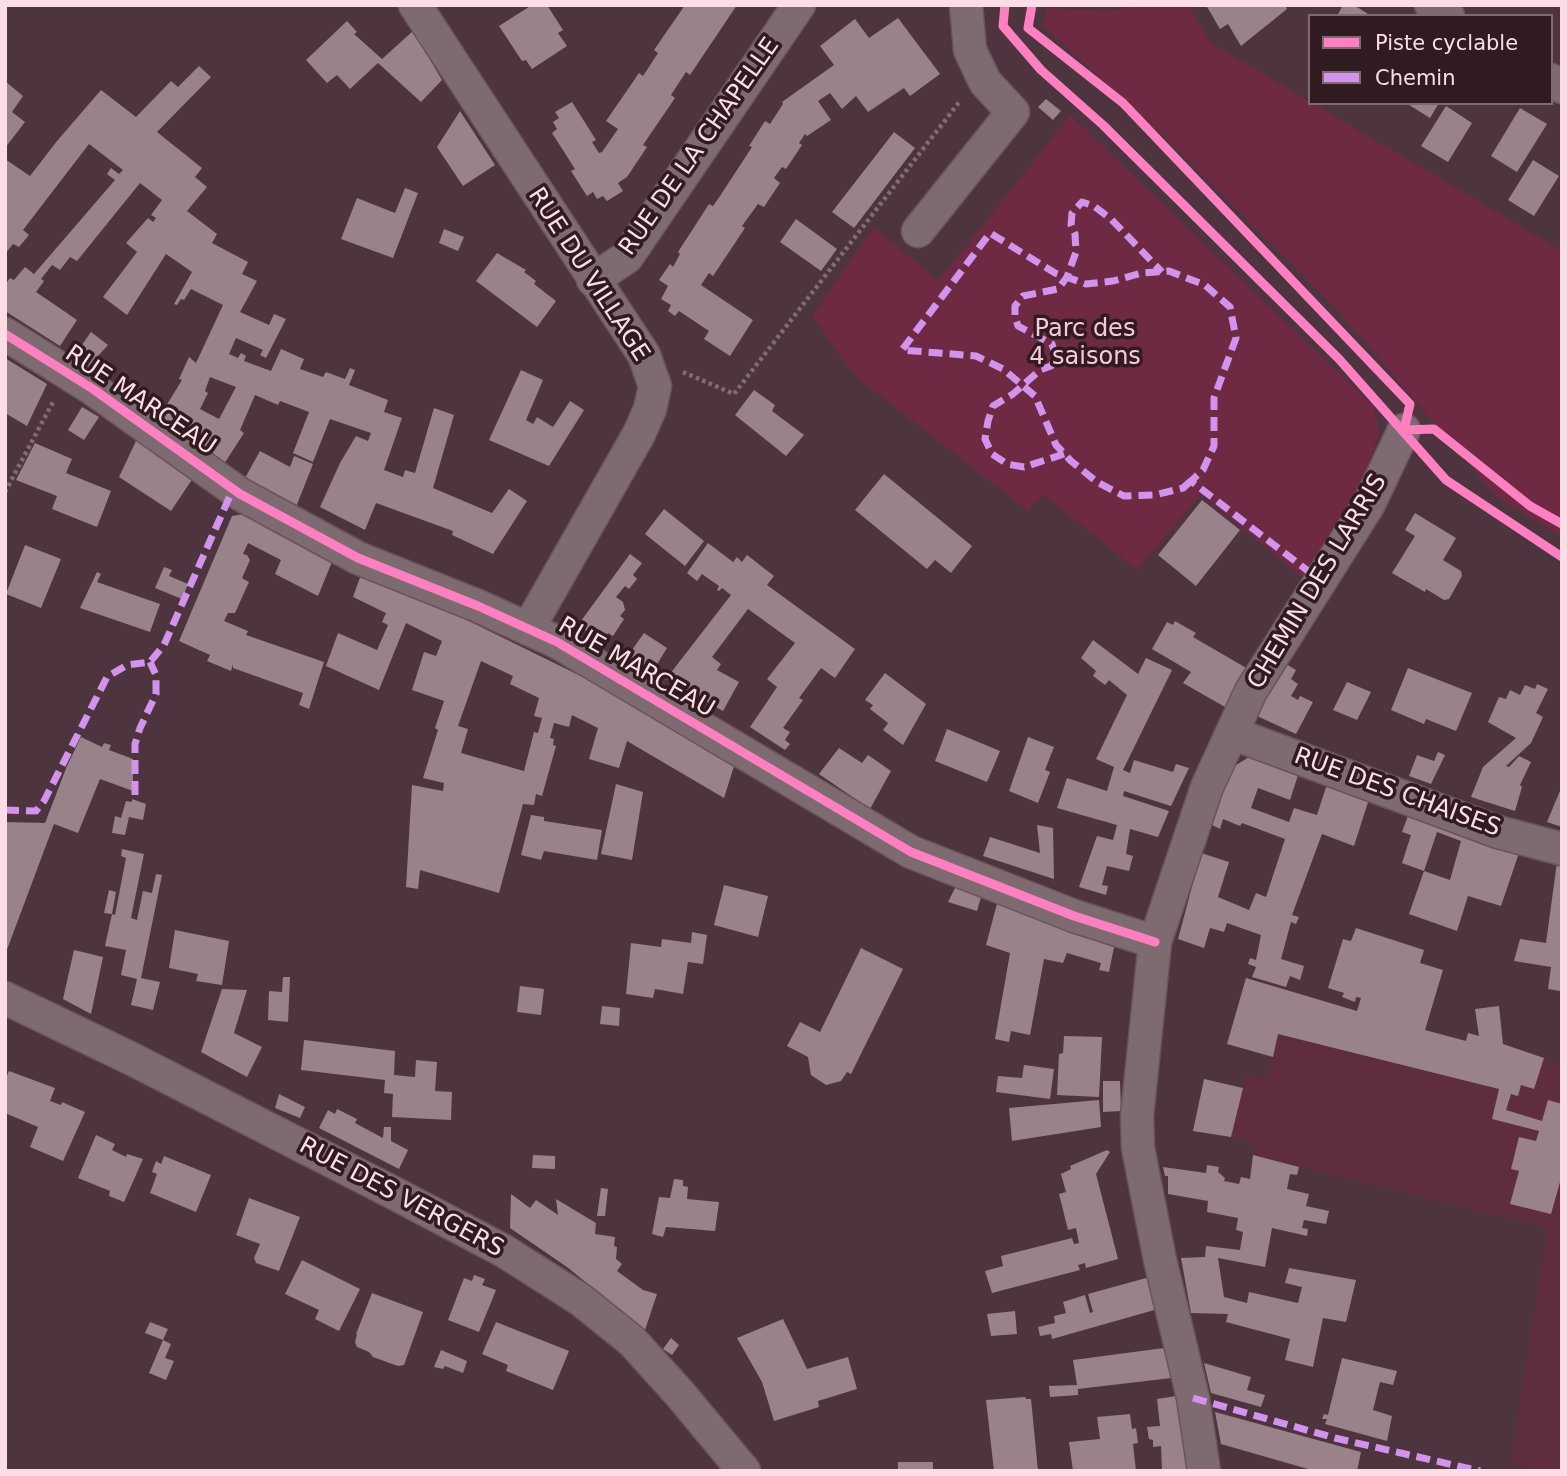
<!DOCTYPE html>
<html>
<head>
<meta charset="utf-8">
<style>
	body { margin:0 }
	#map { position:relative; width:1567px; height:1476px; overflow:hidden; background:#4e343e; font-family:"DejaVu Sans",sans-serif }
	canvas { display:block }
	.frame { position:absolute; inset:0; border:7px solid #fcdde5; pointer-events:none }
	.legend { position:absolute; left:1308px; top:14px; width:245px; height:91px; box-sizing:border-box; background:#301b21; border:2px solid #82696f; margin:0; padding:9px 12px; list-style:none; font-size:21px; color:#fcdde5 }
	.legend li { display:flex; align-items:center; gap:14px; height:35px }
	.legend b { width:35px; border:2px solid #82696f }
</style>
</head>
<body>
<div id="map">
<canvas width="1567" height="1476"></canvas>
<div class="frame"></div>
<ul class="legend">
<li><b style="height:9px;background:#ff80c0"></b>Piste cyclable</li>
<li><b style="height:9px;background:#d193ec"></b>Chemin</li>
</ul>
</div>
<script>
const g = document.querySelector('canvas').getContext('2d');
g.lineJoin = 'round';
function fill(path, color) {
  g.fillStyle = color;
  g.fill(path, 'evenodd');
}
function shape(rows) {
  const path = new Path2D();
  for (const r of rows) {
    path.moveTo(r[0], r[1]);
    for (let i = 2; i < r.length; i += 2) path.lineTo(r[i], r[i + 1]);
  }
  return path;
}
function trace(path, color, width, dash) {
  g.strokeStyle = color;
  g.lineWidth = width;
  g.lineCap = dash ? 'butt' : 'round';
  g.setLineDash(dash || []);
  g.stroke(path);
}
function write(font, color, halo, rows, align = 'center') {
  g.font = font + ' "DejaVu Sans",sans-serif';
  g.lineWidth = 7;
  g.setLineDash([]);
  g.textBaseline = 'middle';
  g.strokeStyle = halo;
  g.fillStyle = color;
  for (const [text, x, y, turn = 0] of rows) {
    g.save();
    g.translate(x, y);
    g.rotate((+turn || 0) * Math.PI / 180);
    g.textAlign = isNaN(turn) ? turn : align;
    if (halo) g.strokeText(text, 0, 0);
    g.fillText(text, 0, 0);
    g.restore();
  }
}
fill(shape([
	[1246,978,1357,1010,1361,998,1425,1030,1465,1041,1468,1033,1533,1053,1560,1066,1562,1008,1562,1471,1547,1471,1510,1465,1548,1228,1253,1155,1255,1143,1231,1137,1246,1074,1267,1079,1272,1057,1227,1044]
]), '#602d3f');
fill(shape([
	[1134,5,1188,5,1211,43,1562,251,1562,537,1497,497,1335,307,1173,145,1043,25,1046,8,1109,11],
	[1070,115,1374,407,1379,433,1353,509,1306,580,1201,494,1137,570,1043,494,1028,511,855,376,812,316,874,227,938,281]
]), '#6e2a43');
fill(shape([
	[532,5,547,5,563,30,558,33,567,46,532,69,526,60,522,61,499,26],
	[685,5,737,5,690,75,686,72,671,95,675,98,643,145,647,147,627,177,618,183,623,191,607,201,603,196,597,199,593,192,587,196,571,171,575,169,552,133,557,129,553,122,559,118,555,112,572,102,596,140,592,142,599,153,602,152,618,129,606,121,639,73,643,76,658,53,654,50],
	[1206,5,1285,5,1287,9,1241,46,1228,24,1220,29],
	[1343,5,1354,5,1371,16,1337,16],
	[898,18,940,74,910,96,904,88,868,112,856,96,842,109,830,93,818,101,831,120,807,136,805,134,799,143,802,145,786,169,782,167,774,178,780,183,764,207,758,204,742,226,745,228,713,276,709,273,701,285,753,320,730,356,704,339,709,331,679,311,675,316,668,311,671,305,661,299,668,286,659,280,670,264,673,267,680,254,678,252,709,204,713,206,720,196,752,147,749,146,765,121,770,124,783,104,782,102,834,65,820,46,855,19,869,38],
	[347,21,357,32,354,34,382,59,413,31,442,80,421,102,378,63,350,89,337,75,327,83,306,60],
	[199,66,211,77,157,132,202,168,195,177,207,187,187,211,217,234,212,243,248,262,242,274,257,281,240,312,269,325,274,314,286,319,266,358,260,355,263,350,236,338,229,354,238,358,241,353,246,356,244,361,271,371,281,349,304,359,300,369,323,377,326,372,345,379,350,368,355,370,349,385,388,400,384,412,402,418,384,470,403,477,405,470,415,473,434,408,454,415,433,488,492,513,509,489,527,501,493,554,452,535,453,531,376,503,365,530,320,507,340,463,356,436,368,441,371,433,330,419,313,462,293,453,309,412,280,401,278,405,255,395,240,430,244,433,224,464,160,416,182,380,179,379,189,357,196,363,223,305,191,289,184,300,181,299,177,305,174,304,192,272,166,254,127,315,103,297,137,252,126,243,148,218,153,222,156,218,151,215,162,200,140,183,77,261,70,257,60,270,52,265,41,279,44,281,36,292,77,320,60,346,5,311,5,285,10,278,14,280,25,267,34,274,115,180,107,174,111,168,119,174,123,170,89,144,23,230,29,235,19,247,13,244,5,254,5,159,30,176,57,141,101,90,136,117,171,81,178,87],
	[210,377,236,387,219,419,200,409,208,393,205,391],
	[5,81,23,96,12,112,25,122,5,148],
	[1046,99,1061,111,1053,120,1038,107],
	[1406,103,1439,103,1430,118],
	[1446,106,1472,123,1448,162,1421,146],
	[1520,108,1547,124,1517,172,1491,156],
	[460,111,495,165,463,186,437,147],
	[894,132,915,148,854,228,832,212],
	[1533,160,1559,176,1534,216,1508,200],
	[405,188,418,193,393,258,341,239,357,198,395,213],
	[796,219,837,249,821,271,780,242],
	[444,229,464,237,458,251,439,243],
	[497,253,526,270,524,272,536,281,534,284,556,301,537,327,476,281],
	[91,332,108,345,88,367,74,356],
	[5,358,47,384,27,426,5,413],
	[521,370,543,380,526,420,533,424,537,417,553,427,570,401,584,410,549,466,489,440],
	[754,390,775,405,772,411,804,435,786,456,735,415],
	[82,407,99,417,84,440,68,430],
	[136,441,193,478,171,511,119,477],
	[35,443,72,459,66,473,111,491,97,527,52,509,57,496,16,480],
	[260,451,290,467,294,456,313,464,296,507,245,478],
	[884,474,972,546,951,573,935,560,927,569,855,510],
	[1202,500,1240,530,1196,586,1158,555],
	[664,509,704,541,685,566,645,534],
	[250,513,334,557,318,596,275,574,281,560,248,543,243,554,247,555,250,560,242,578,249,582,235,613,228,613,224,621,248,631,246,635,324,662,309,709,299,705,303,693,233,668,233,664,231,671,207,661,210,655,179,641,232,516],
	[1415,513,1456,538,1443,560,1461,571,1462,576,1449,599,1444,600,1426,589,1425,592,1392,573,1415,536,1405,530],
	[708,543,733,562,737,557,742,562,747,555,774,576,767,585,855,649,835,678,821,668,799,698,803,700,783,728,790,732,785,740,790,744,785,750,750,727,777,687,767,679,795,643,748,609,712,657,721,664,717,670,739,682,723,711,666,679,731,595,722,588,719,591,717,590,719,586,702,574,697,581,687,573],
	[25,545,61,559,41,608,6,594],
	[630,554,642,563,633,575,637,579,629,589,625,586,616,597,623,602,625,610,620,616,624,619,613,636,608,633,602,642,578,625],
	[164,567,172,570,169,576,188,584,182,599,155,588],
	[363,569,597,684,735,763,724,798,627,741,619,768,589,759,598,728,572,715,569,727,554,723,550,738,554,739,553,745,556,746,542,796,536,794,534,805,523,804,499,893,420,870,418,889,406,887,412,785,443,791,444,783,423,778,438,730,435,728,444,701,412,690,424,652,436,656,442,641,406,623,379,690,326,666,338,633,377,650,388,625,382,622,386,613,353,597],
	[481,661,513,676,510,684,539,698,534,716,542,718,538,733,534,732,524,771,461,753,468,729,458,726],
	[97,572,101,574,97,582,160,604,150,632,80,608],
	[1175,621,1196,633,1193,637,1248,669,1225,707,1183,683,1191,672,1152,649,1167,622,1173,625],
	[644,633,667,648,653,671,627,657],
	[1093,640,1138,674,1146,658,1172,670,1123,770,1130,773,1134,760,1173,772,1176,764,1189,768,1171,806,1124,791,1123,796,1169,811,1158,837,1130,829,1126,854,1133,856,1129,871,1107,866,1102,885,1108,886,1106,895,1079,887,1097,836,1113,840,1117,825,1057,808,1067,778,1107,791,1114,767,1096,759,1127,695,1109,680,1105,685,1093,676,1096,671,1081,658],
	[1286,664,1296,670,1291,679,1298,684,1291,696,1298,700,1300,696,1313,702,1296,734,1255,715],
	[1408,668,1472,693,1456,731,1426,719,1424,724,1391,710],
	[885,673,926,704,903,745,883,730,888,723,870,709,873,705,865,700],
	[1347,682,1371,692,1357,720,1333,710],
	[1537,684,1548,689,1536,713,1543,717,1531,743,1506,766,1509,767,1519,756,1531,762,1520,785,1522,787,1515,811,1471,797,1483,767,1516,738,1488,722,1499,697,1506,699,1510,690,1520,695,1525,685,1535,689],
	[947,729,1000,751,987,782,935,761],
	[81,737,102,747,104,743,111,745,109,750,133,759,133,791,100,779,78,833,54,824,5,955,5,822,45,823,67,766],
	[1028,737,1054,747,1045,770,1050,772,1038,803,1009,791],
	[839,748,862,763,868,755,891,771,870,809,819,774],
	[1438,752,1445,755,1431,784,1409,776,1417,755,1434,761],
	[1254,754,1299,772,1290,800,1258,788,1251,808,1289,822,1294,808,1317,815,1327,784,1369,799,1354,846,1322,834,1292,915,1299,917,1296,924,1291,922,1281,959,1304,966,1300,980,1290,976,1286,987,1252,977,1256,967,1248,964,1250,958,1256,960,1261,935,1227,923,1224,932,1210,928,1204,948,1178,939,1201,853,1229,862,1218,897,1249,910,1256,893,1266,897,1285,839,1242,823,1240,826,1223,819,1220,829,1210,824,1233,764,1236,765],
	[616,784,643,792,632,860,601,854],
	[1562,786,1562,827,1547,822],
	[132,799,146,804,143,820,129,817,125,835,112,833,115,816,121,818,126,801,132,802],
	[1409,813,1520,850,1501,906,1468,896,1457,931,1409,914,1424,871,1402,863,1411,835,1402,832],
	[1437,832,1461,841,1450,880,1424,871],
	[531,815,544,817,544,821,602,830,597,860,544,851,541,860,521,855],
	[1037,825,1053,828,1054,879,983,856,990,837,1040,853],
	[122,849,144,854,131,918,137,920,143,891,152,893,156,874,162,875,141,978,160,982,153,1010,131,1005,137,979,121,975,126,950,105,946,112,914,115,915,126,858,121,856],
	[1557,862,1562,863,1560,991,1548,989,1551,967,1514,961,1520,939,1546,943],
	[724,885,768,896,758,937,714,925],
	[956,886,982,894,977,911,948,902],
	[109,890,116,892,112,914,104,913],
	[998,900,1115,942,1109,972,1099,970,1101,963,1067,953,1063,963,1044,959,1030,1035,1011,1031,1009,1042,995,1039,1010,953,986,945],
	[1356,928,1424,950,1420,963,1443,970,1425,1030,1466,1041,1468,1033,1479,1036,1475,1009,1499,1006,1503,1044,1544,1058,1534,1089,1521,1085,1518,1096,1511,1094,1506,1110,1542,1121,1548,1100,1562,1104,1562,1175,1551,1214,1510,1204,1519,1171,1511,1169,1519,1137,1536,1141,1539,1131,1492,1119,1499,1089,1278,1034,1273,1057,1227,1044,1246,978,1357,1011,1361,998,1356,997,1355,1002,1342,997,1344,993,1328,988,1343,939,1351,941],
	[175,930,229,941,222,985,196,981,198,974,169,968],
	[692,932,707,935,703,964,688,962,683,994,655,989,653,998,626,994,631,943,661,947,662,939,691,943],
	[861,948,903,969,851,1074,847,1072,841,1081,826,1085,811,1075,808,1057,787,1046,800,1022,820,1032],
	[74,950,103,957,91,1014,63,999],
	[283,977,290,977,288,1022,268,1020,269,991,282,992],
	[520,986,544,989,541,1015,517,1012],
	[222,989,247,990,234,1033,262,1047,247,1077,201,1052],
	[602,1006,620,1008,619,1026,600,1024],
	[1064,1036,1102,1037,1099,1097,1057,1095,1059,1054,1063,1053],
	[304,1040,395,1051,394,1075,415,1077,416,1060,437,1062,435,1091,452,1092,451,1120,392,1117,393,1094,384,1093,385,1080,301,1070],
	[1024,1065,1054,1069,1050,1099,996,1092,998,1076,1022,1078],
	[9,1071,55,1088,50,1101,61,1105,62,1102,85,1112,63,1161,30,1147,38,1127,5,1113,5,1080],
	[1204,1079,1243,1088,1231,1137,1193,1131],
	[1103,1081,1120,1081,1121,1111,1103,1112],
	[279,1094,305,1107,300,1118,275,1108],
	[1099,1100,1101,1127,1012,1141,1009,1108],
	[337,1109,357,1119,355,1123,383,1138,384,1127,391,1127,391,1141,408,1150,399,1169,319,1128,328,1110,335,1114],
	[96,1135,115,1144,112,1150,126,1157,127,1154,143,1159,124,1202,109,1196,110,1191,78,1178],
	[1107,1150,1110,1152,1096,1174,1118,1259,1086,1268,1085,1263,1078,1265,1080,1270,992,1293,985,1271,1003,1266,1001,1256,1072,1238,1074,1244,1079,1243,1076,1228,1068,1230,1059,1194,1066,1192,1061,1174,1071,1169,1070,1166],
	[533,1155,555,1156,555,1169,532,1168],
	[1253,1155,1299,1167,1297,1175,1290,1174,1287,1189,1309,1194,1306,1206,1329,1211,1326,1224,1304,1220,1302,1228,1308,1229,1307,1236,1272,1228,1265,1267,1218,1258,1224,1297,1247,1303,1249,1292,1298,1303,1302,1287,1285,1283,1289,1268,1356,1280,1346,1322,1323,1318,1313,1367,1285,1360,1290,1339,1226,1322,1228,1314,1191,1313,1181,1258,1205,1257,1206,1246,1240,1250,1243,1232,1236,1230,1238,1218,1207,1212,1208,1201,1168,1194,1168,1176,1165,1176,1163,1167,1206,1173,1207,1165,1219,1167,1218,1172,1225,1178,1224,1181,1239,1184,1241,1177,1250,1179],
	[164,1156,211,1175,196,1212,150,1193,157,1174,152,1172,156,1161,161,1164],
	[674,1179,683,1180,683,1186,688,1187,687,1199,719,1202,715,1231,666,1227,663,1237,652,1234,659,1197,670,1198],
	[601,1188,608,1189,605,1216,597,1216],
	[511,1194,530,1208,536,1200,558,1215,556,1199,596,1223,595,1234,615,1237,614,1246,617,1247,616,1259,622,1264,617,1271,643,1290,657,1294,645,1330,567,1267,510,1228],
	[249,1198,300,1217,279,1271,256,1263,254,1258,260,1244,236,1235],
	[302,1260,360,1289,339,1331,315,1319,319,1310,285,1294],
	[474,1275,485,1279,482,1285,496,1290,479,1332,448,1320,464,1278,472,1281],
	[1157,1275,1165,1307,1052,1339,1051,1334,1040,1336,1038,1327,1055,1323,1054,1316,1066,1313,1063,1302,1085,1295,1090,1313,1093,1312,1088,1294],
	[372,1293,423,1312,404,1365,398,1366,373,1357,369,1352,357,1347,355,1342,357,1334,356,1334],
	[1015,1311,1017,1334,991,1336,987,1314],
	[783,1319,807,1369,848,1357,857,1389,818,1401,819,1407,774,1421,762,1382,737,1338],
	[150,1322,168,1329,163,1340,145,1333],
	[496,1322,569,1351,553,1390,506,1371,508,1365,482,1354],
	[1172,1336,1180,1377,1078,1389,1078,1395,1050,1397,1049,1386,1077,1385,1073,1360,1164,1348,1162,1337],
	[671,1338,679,1345,672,1355,663,1349],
	[163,1340,171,1344,165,1358,174,1361,166,1380,149,1373],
	[441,1350,467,1361,463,1373,445,1366,443,1369,434,1367],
	[1342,1358,1397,1371,1393,1385,1380,1382,1373,1410,1392,1416,1387,1441,1325,1424,1327,1419,1322,1419,1324,1414,1328,1415],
	[1204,1363,1251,1377,1247,1390,1265,1395,1261,1407,1211,1393],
	[1183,1395,1195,1471,1162,1471,1161,1446,1153,1447,1153,1440,1149,1439,1147,1427,1160,1426,1157,1399],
	[1025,1397,1026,1399,1031,1399,1038,1471,994,1471,986,1400],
	[1215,1412,1361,1452,1357,1471,1315,1471,1221,1444],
	[1130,1414,1132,1429,1136,1428,1138,1443,1133,1444,1136,1471,1073,1471,1069,1442,1100,1439,1097,1417],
	[898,1462,933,1462,933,1471,898,1471]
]), '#99828a');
const minor = shape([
	[415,5,644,355,655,386,650,409,639,434,528,629],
	[1431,5,1448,16],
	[1551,80,1562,87],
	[918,231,1013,112,985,82,970,50,966,5],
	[593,280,627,257,799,5],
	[5,334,93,389,240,494,358,558,478,606,557,642,911,852,1074,916,1155,942],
	[1234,734,1498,832,1562,849],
	[5,998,132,1059,390,1191,504,1251,581,1300,632,1341,680,1394,744,1471],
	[1204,1471,1193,1398,1160,1260,1138,1148,1137,1116,1155,942,1207,787,1251,691,1369,504,1404,430]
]);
trace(minor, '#6a535b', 35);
trace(shape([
	[683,372,734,394,960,101],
	[5,492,54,400]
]), '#806c73', 4.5, [3.5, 3.5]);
trace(minor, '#7e6a71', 32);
trace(shape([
	[1064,454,1024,467,1007,464,992,454,985,439,988,421,993,406,1013,394,1040,370,1051,366,1056,357,1052,344,1018,326,1015,317,1015,306,1023,296,1058,289,1067,277,1076,252,1075,234,1071,225,1072,213,1082,202,1094,206,1111,219,1162,272],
	[1191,481,1183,488,1155,495,1124,496,1097,482,1071,461,1056,445,1035,396,1003,369,976,356,902,350,990,233,1055,273,1086,284,1113,281,1142,273,1169,271,1205,285,1230,307,1236,338,1214,398,1214,446,1203,470,1191,481,1321,581],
	[135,795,135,744,140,728,156,694,156,675,150,662],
	[5,810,36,811,44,801,107,677,127,665,150,662,164,645,233,489],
	[1193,1398,1335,1438,1480,1471]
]), '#d193ec', 7, [14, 7]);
trace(shape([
	[1005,5,1003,26,1041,70,1103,125,1339,359,1446,480,1562,557],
	[1032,5,1028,28,1123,103,1410,404,1404,430,1434,429,1530,506,1562,524],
	[5,334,93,389,240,494,358,558,478,606,557,642,911,852,1074,916,1155,942]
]), '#ff80c0', 9);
write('24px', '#fcdde5', '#301b21', [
	["RUE DE LA CHAPELLE",700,147,-55],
	["RUE DU VILLAGE",588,275,57],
	["RUE MARCEAU",140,401,34],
	["CHEMIN DES LARRIS",1318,582,-59],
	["RUE MARCEAU",636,668,30],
	["RUE DES CHAISES",1397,793,20],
	["RUE DES VERGERS",401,1198,28]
]);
write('24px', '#f9c9d7', '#301b21', [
	["Parc des",1085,330],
	["4 saisons",1085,358]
]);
</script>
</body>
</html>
